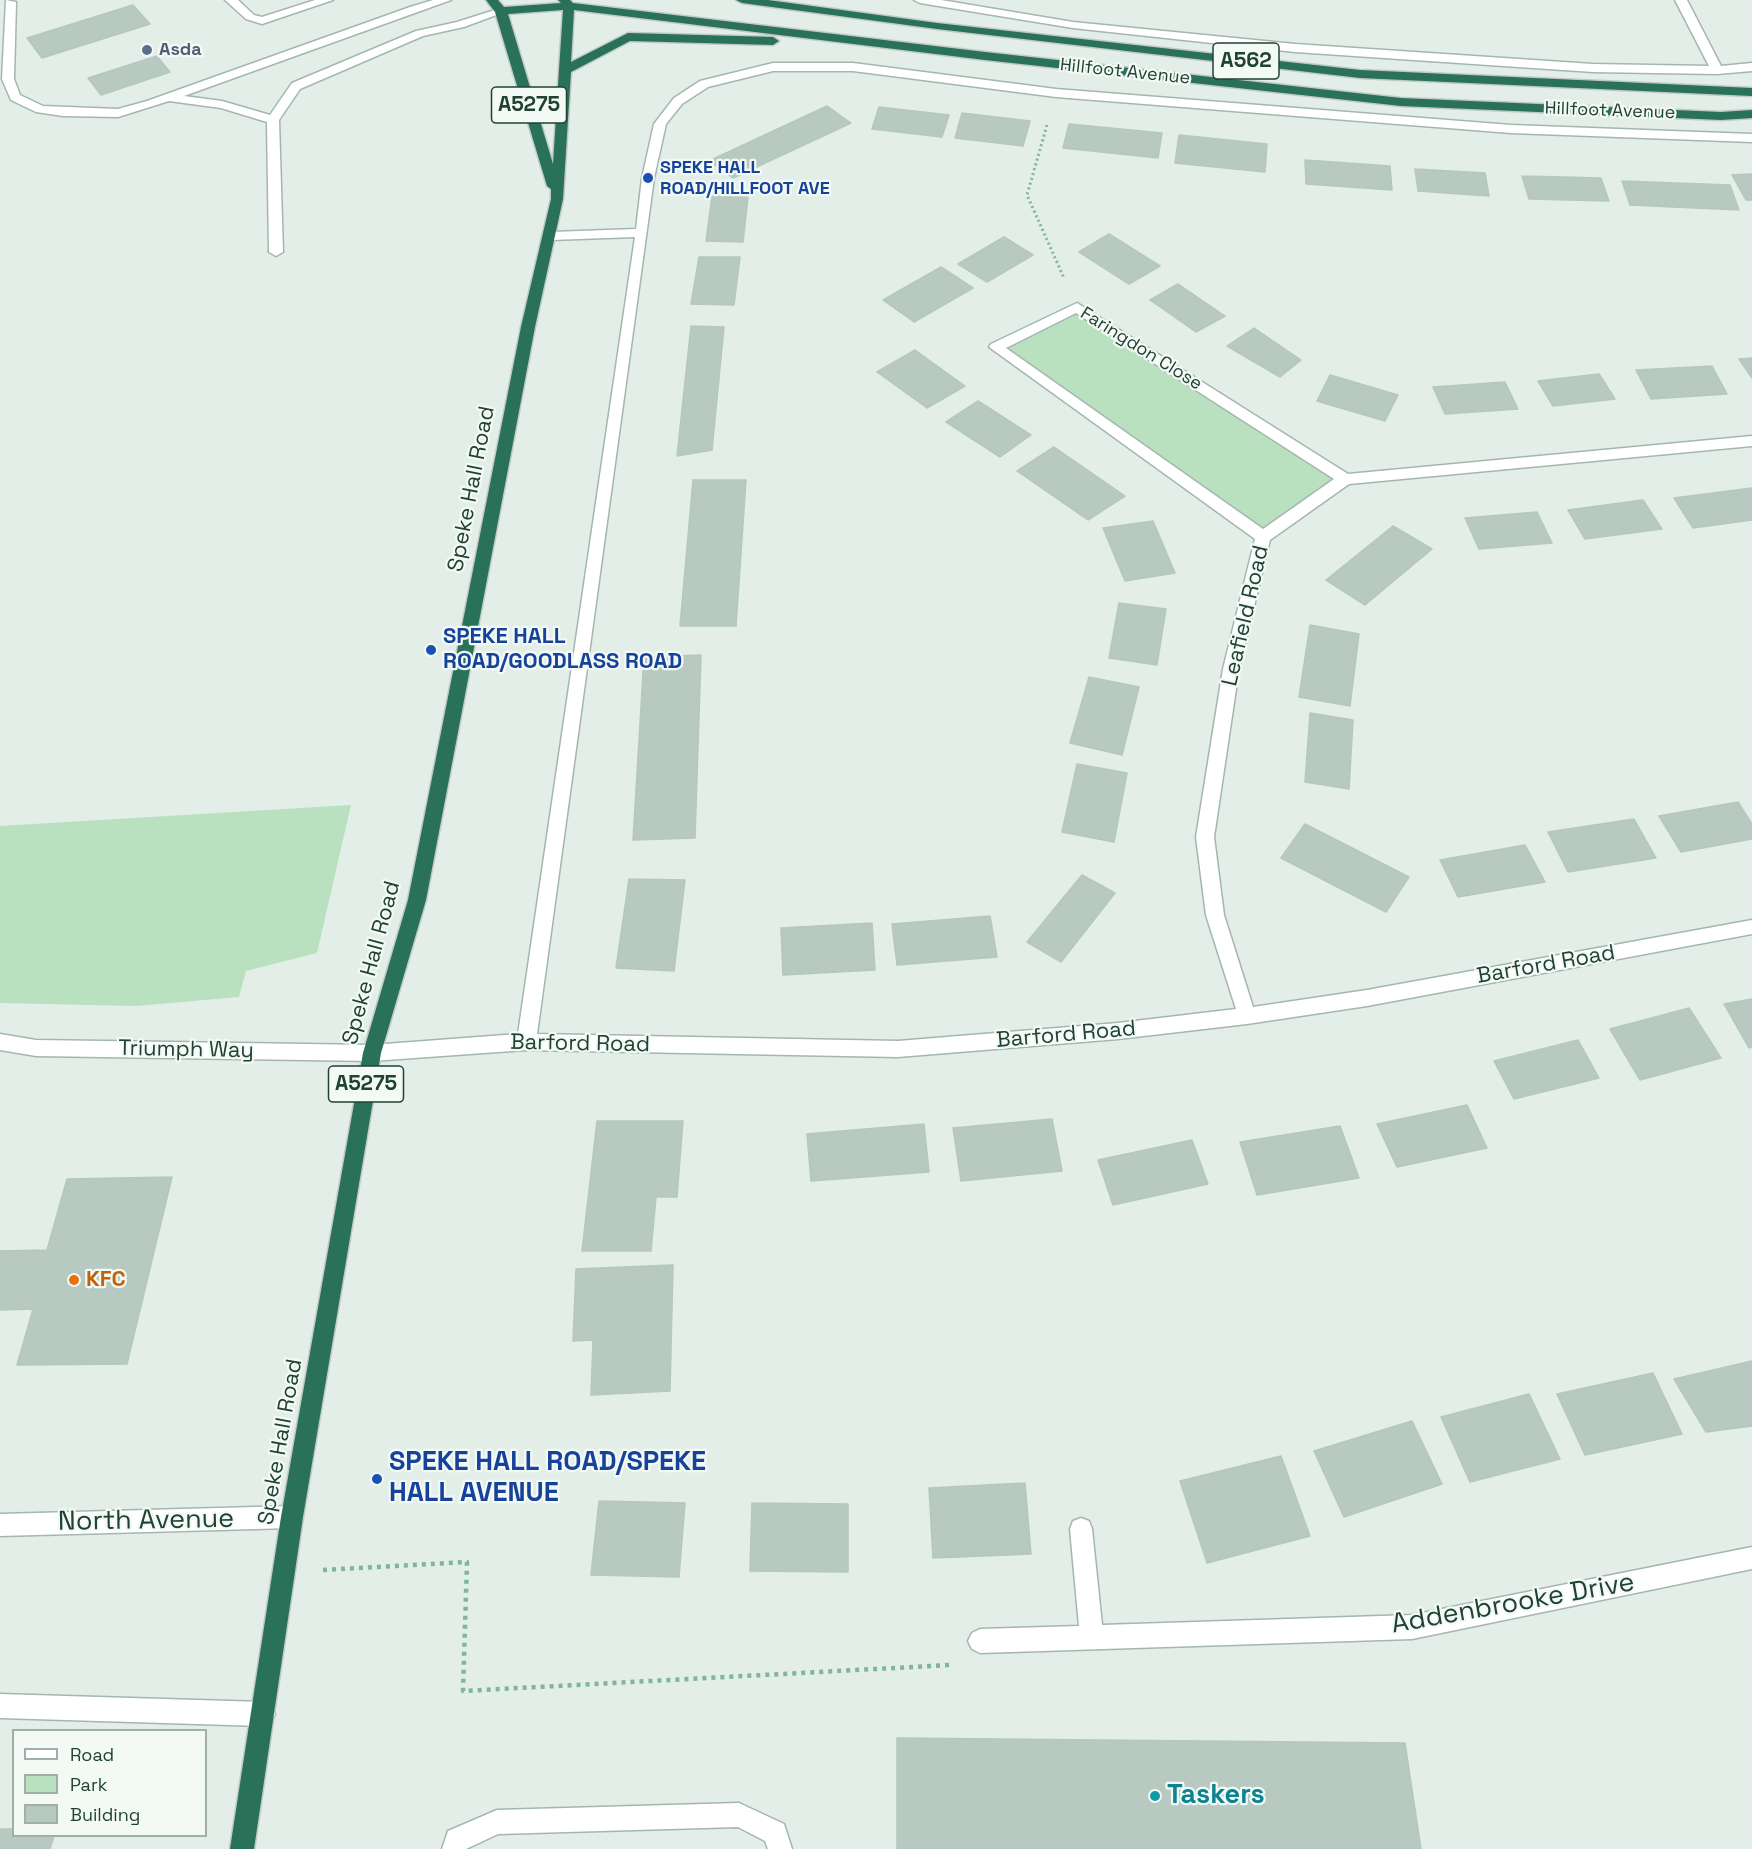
<!DOCTYPE html>
<html>
<head>
<meta charset="utf-8">
<style>
	body { margin:0 }
	#map { position:relative; width:1752px; height:1849px; overflow:hidden; background:#e2eee7; font-family:"Space Grotesk",sans-serif }
	canvas { display:block }
	.legend { position:absolute; left:12px; top:1729px; width:195px; height:108px; box-sizing:border-box; background:#f3faf6; border:2px solid #9fb0a8; margin:0; padding:8px 10px; list-style:none; font-size:18px; color:#204134 }
	.legend li { display:flex; align-items:center; gap:12px; height:30px }
	.legend b { width:30px; border:2px solid #9fb0a8 }
</style>
</head>
<body>
<div id="map">
<canvas width="1752" height="1849"></canvas>
<ul class="legend">
<li><b style="height:8px;background:#fff"></b>Road</li>
<li><b style="height:16px;background:#b9e1bf"></b>Park</li>
<li><b style="height:16px;background:#b7c9c0"></b>Building</li>
</ul>
</div>
<script>
const g = document.querySelector('canvas').getContext('2d');
g.lineJoin = 'round';
function fill(path, color) {
  g.fillStyle = color;
  g.fill(path, 'evenodd');
}
function shape(rows) {
  const path = new Path2D();
  for (const r of rows) {
    path.moveTo(r[0], r[1]);
    for (let i = 2; i < r.length; i += 2) path.lineTo(r[i], r[i + 1]);
  }
  return path;
}
function trace(path, color, width, dash) {
  g.strokeStyle = color;
  g.lineWidth = width;
  g.lineCap = dash ? 'butt' : 'round';
  g.setLineDash(dash || []);
  g.stroke(path);
}
function write(font, color, halo, rows, align = 'center') {
  g.font = font + ' "Space Grotesk",sans-serif';
  g.lineWidth = 4.5;
  g.setLineDash([]);
  g.textBaseline = 'middle';
  g.strokeStyle = halo;
  g.fillStyle = color;
  for (const [text, x, y, turn = 0] of rows) {
    g.save();
    g.translate(x, y);
    g.rotate((+turn || 0) * Math.PI / 180);
    g.textAlign = isNaN(turn) ? turn : align;
    if (halo) g.strokeText(text, 0, 0);
    g.fillText(text, 0, 0);
    g.restore();
  }
}
fill(shape([
	[1077,307,1345,479,1263,537,996,347],
	[351,805,317,953,246,971,239,997,136,1006,0,1003,0,826]
]), '#b9e1bf');
const building = shape([
	[133,5,150,24,42,58,27,38,133,5],
	[157,56,170,72,101,95,88,78,157,56],
	[827,106,851,123,733,178,709,161,827,106],
	[879,107,949,115,942,137,872,129,879,107],
	[962,113,1030,121,1023,146,955,138,962,113],
	[1069,124,1162,133,1158,158,1063,148,1069,124],
	[1179,135,1267,144,1265,172,1175,163,1179,135],
	[1305,160,1390,166,1392,190,1306,184,1305,160],
	[1415,169,1485,173,1489,196,1418,191,1415,169],
	[1752,174,1752,200,1746,200,1732,175,1752,174],
	[1522,176,1601,178,1609,201,1529,199,1522,176],
	[1622,181,1730,185,1739,210,1630,205,1622,181],
	[712,196,748,197,743,242,706,241,712,196],
	[1109,234,1160,266,1129,284,1079,252,1109,234],
	[1004,237,1033,255,987,282,958,264,1004,237],
	[699,257,740,257,734,305,691,304,699,257],
	[941,267,973,288,914,322,883,300,941,267],
	[1178,284,1225,316,1196,332,1150,300,1178,284],
	[691,326,724,327,712,450,677,456,691,326],
	[1254,328,1301,360,1280,377,1227,346,1254,328],
	[915,350,965,386,927,408,877,372,915,350],
	[1752,358,1752,378,1739,359,1752,358],
	[1712,366,1727,394,1651,399,1636,370,1712,366],
	[1599,374,1615,399,1553,406,1538,381,1599,374],
	[1330,375,1398,395,1385,421,1317,401,1330,375],
	[1505,382,1518,409,1445,414,1433,387,1505,382],
	[978,401,1031,435,1000,457,946,422,978,401],
	[1054,447,1125,496,1088,520,1017,471,1054,447],
	[693,480,746,480,736,626,680,626,693,480],
	[1752,488,1752,520,1693,528,1674,498,1752,488],
	[1643,500,1662,529,1585,539,1568,510,1643,500],
	[1537,512,1552,543,1479,549,1465,518,1537,512],
	[1153,521,1175,573,1125,581,1103,528,1153,521],
	[1393,526,1432,549,1365,605,1326,580,1393,526],
	[1119,603,1166,609,1157,665,1109,658,1119,603],
	[1310,625,1359,634,1350,706,1299,697,1310,625],
	[701,655,695,838,633,840,644,657,701,655],
	[1089,677,1139,687,1122,755,1070,743,1089,677],
	[1310,713,1353,720,1349,789,1305,782,1310,713],
	[1077,764,1127,773,1114,842,1062,832,1077,764],
	[1738,802,1752,824,1752,839,1681,852,1659,816,1738,802],
	[1634,819,1656,858,1568,872,1548,832,1634,819],
	[1305,824,1409,877,1386,912,1281,858,1305,824],
	[1525,845,1545,882,1458,897,1440,860,1525,845],
	[1082,875,1115,893,1061,962,1027,942,1082,875],
	[629,879,685,880,674,971,616,968,629,879],
	[990,916,997,957,897,965,892,924,990,916],
	[872,923,875,970,783,975,781,928,872,923],
	[1752,999,1752,1047,1749,1048,1724,1004,1752,999],
	[1689,1008,1721,1058,1640,1080,1610,1029,1689,1008],
	[1578,1040,1599,1078,1514,1099,1494,1061,1578,1040],
	[1467,1105,1487,1148,1397,1167,1377,1124,1467,1105],
	[1052,1119,1062,1171,961,1181,953,1128,1052,1119],
	[597,1121,683,1121,677,1197,656,1197,651,1251,582,1251,597,1121],
	[924,1124,929,1172,811,1181,807,1134,924,1124],
	[1340,1126,1359,1178,1257,1195,1240,1142,1340,1126],
	[1192,1140,1208,1184,1113,1205,1098,1160,1192,1140],
	[172,1177,127,1364,17,1365,33,1309,0,1310,0,1251,47,1250,67,1179,172,1177],
	[673,1265,670,1391,591,1395,593,1340,573,1341,576,1269,673,1265],
	[1752,1361,1752,1426,1706,1432,1674,1379,1752,1361],
	[1653,1373,1682,1434,1585,1455,1557,1394,1653,1373],
	[1529,1394,1560,1459,1470,1482,1441,1417,1529,1394],
	[1412,1421,1442,1484,1344,1517,1314,1451,1412,1421],
	[1281,1456,1310,1536,1207,1563,1180,1481,1281,1456],
	[1025,1483,1031,1554,933,1558,929,1488,1025,1483],
	[599,1501,685,1503,679,1577,591,1575,599,1501],
	[752,1503,848,1504,848,1572,750,1571,752,1503],
	[897,1738,1405,1743,1421,1849,897,1849,897,1738],
	[0,1829,14,1829,14,1836,54,1836,50,1849,0,1849,0,1829]
]);
fill(building, '#b7c9c0');
trace(building, '#b4c8bd', 1.5);
const lane = shape([
	[6,0,16,2,14,79,20,95,43,106,118,109,147,101,410,7,433,0,451,0,184,96,222,101,270,115,292,83,416,31,457,22,501,8,507,11,464,27,423,36,300,89,279,120,283,252,276,256,269,252,267,122,221,108,169,101,118,117,63,116,36,112,11,100,2,79,6,0],
	[225,0,238,0,254,15,262,17,315,0,333,0,262,24,246,19,225,0],
	[0,1694,263,1702,271,1706,275,1714,271,1722,263,1726,0,1718,0,1694],
	[739,1803,784,1824,792,1849,768,1849,765,1841,738,1827,498,1834,466,1849,442,1849,448,1831,497,1810,739,1803]
]);
const street = shape([
	[914,0,941,0,1073,22,1295,44,1593,64,1709,66,1675,0,1687,0,1721,66,1752,63,1752,71,1717,74,1593,72,1295,52,1073,28,920,3,914,0],
	[773,63,853,63,1056,89,1511,125,1752,134,1752,142,1511,133,1056,97,853,71,773,71,708,87,682,104,666,124,654,178,537,1034,898,1041,1118,1023,1236,1009,1206,915,1196,837,1223,669,1255,539,989,347,991,344,1077,303,1348,474,1752,436,1752,446,1349,484,1270,540,1239,669,1214,837,1224,915,1253,1007,1367,990,1752,920,1752,934,1367,1006,1247,1024,1118,1039,898,1057,526,1050,372,1061,36,1056,0,1050,0,1034,36,1040,372,1045,518,1034,635,237,551,240,544,236,551,232,636,229,642,178,654,124,674,98,700,81,773,63],
	[1076,313,1334,479,1263,529,1006,348,1076,313],
	[292,1506,300,1509,303,1517,300,1525,292,1528,0,1536,0,1514,292,1506],
	[1081,1518,1089,1521,1092,1529,1102,1625,1412,1615,1752,1547,1752,1569,1412,1639,980,1653,972,1649,968,1641,972,1633,980,1629,1079,1626,1070,1529,1073,1521,1081,1518]
]);
const highway = shape([
	[486,0,498,0,504,7,561,3,558,0,570,0,573,3,985,52,1401,98,1721,112,1752,110,1752,118,1721,120,1401,106,985,60,574,10,571,62,628,33,773,37,779,41,773,45,630,41,571,72,563,199,535,327,426,900,381,1053,303,1517,254,1849,230,1849,281,1517,363,1053,408,900,521,327,551,199,551,189,547,186,495,12,486,0],
	[563,10,559,70,553,164,508,14,563,10],
	[736,0,768,0,937,23,1360,70,1752,88,1752,96,1360,78,937,29,742,3,736,0]
]);
trace(lane, '#a4b7ae', 3);
trace(street, '#a4b7ae', 3);
trace(highway, '#c1cac6', 3);
trace(shape([
	[1047,125,1027,195,1064,278]
]), '#7fb59d', 3, [2, 3]);
trace(shape([
	[323,1570,467,1562,463,1691,950,1665]
]), '#7fb59d', 4.5, [4, 5]);
fill(lane, '#fff');
fill(street, '#fff');
fill(highway, '#297158');
for (const [x, y, r, color] of [
	[147,50,6,"#5c6f8a"],
	[648,178,6,"#1a4fb4"],
	[431,650,6,"#1a4fb4"],
	[74,1280,6,"#e8710a"],
	[377,1479,6,"#1a4fb4"],
	[1155,1796,6,"#0f9aa8"]
]) {
  const dot = new Path2D();
  dot.arc(x, y, r, 0, 2 * Math.PI);
  g.fillStyle = color;
  g.fill(dot);
  trace(dot, '#f3faf6', 2);
}
write('bold 18px', '#4e5e75', '#f3faf6', [
	["Asda",159,50]
], 'left');
write('18px', '#204134', '#f3faf6', [
	["Hillfoot Avenue",1125,72,6],
	["Hillfoot Avenue",1610,111,2],
	["Faringdon Close",1141,349,32]
]);
write('bold 18px', '#164399', '#f3faf6', [
	["SPEKE HALL",660,168],
	["ROAD/HILLFOOT AVE",660,189]
], 'left');
for (const [x, y, w] of [
	[1246,61,66],
	[529,105,75],
	[366,1084,75]
]) {
  const box = new Path2D();
  box.roundRect(x - w / 2, y - 18, w, 36, 4.5);
  g.fillStyle = '#f3faf6';
  g.fill(box);
  trace(box, '#204134', 1.5);
}
write('bold 21px', '#204134', null, [
	["A562",1246,61],
	["A5275",529,105],
	["A5275",366,1084]
]);
write('22px', '#204134', '#f3faf6', [
	["Speke Hall Road",472,489,-79],
	["Leafield Road",1246,616,-77],
	["Speke Hall Road",372,963,-75],
	["Barford Road",1546,965,-10],
	["Barford Road",1066,1035,-5],
	["Barford Road",580,1044,1],
	["Triumph Way",186,1050,1],
	["Speke Hall Road",281,1442,-80]
]);
write('bold 22px', '#164399', '#f3faf6', [
	["SPEKE HALL",443,637],
	["ROAD/GOODLASS ROAD",443,662]
], 'left');
write('bold 22px', '#c56008', '#f3faf6', [
	["KFC",86,1280]
], 'left');
write('bold 27px', '#164399', '#f3faf6', [
	["SPEKE HALL ROAD/SPEKE",389,1463],
	["HALL AVENUE",389,1494]
], 'left');
write('27px', '#204134', '#f3faf6', [
	["North Avenue",146,1521,-1],
	["Addenbrooke Drive",1513,1604,-10]
]);
write('bold 27px', '#0d838f', '#f3faf6', [
	["Taskers",1167,1796]
], 'left');
</script>
</body>
</html>
